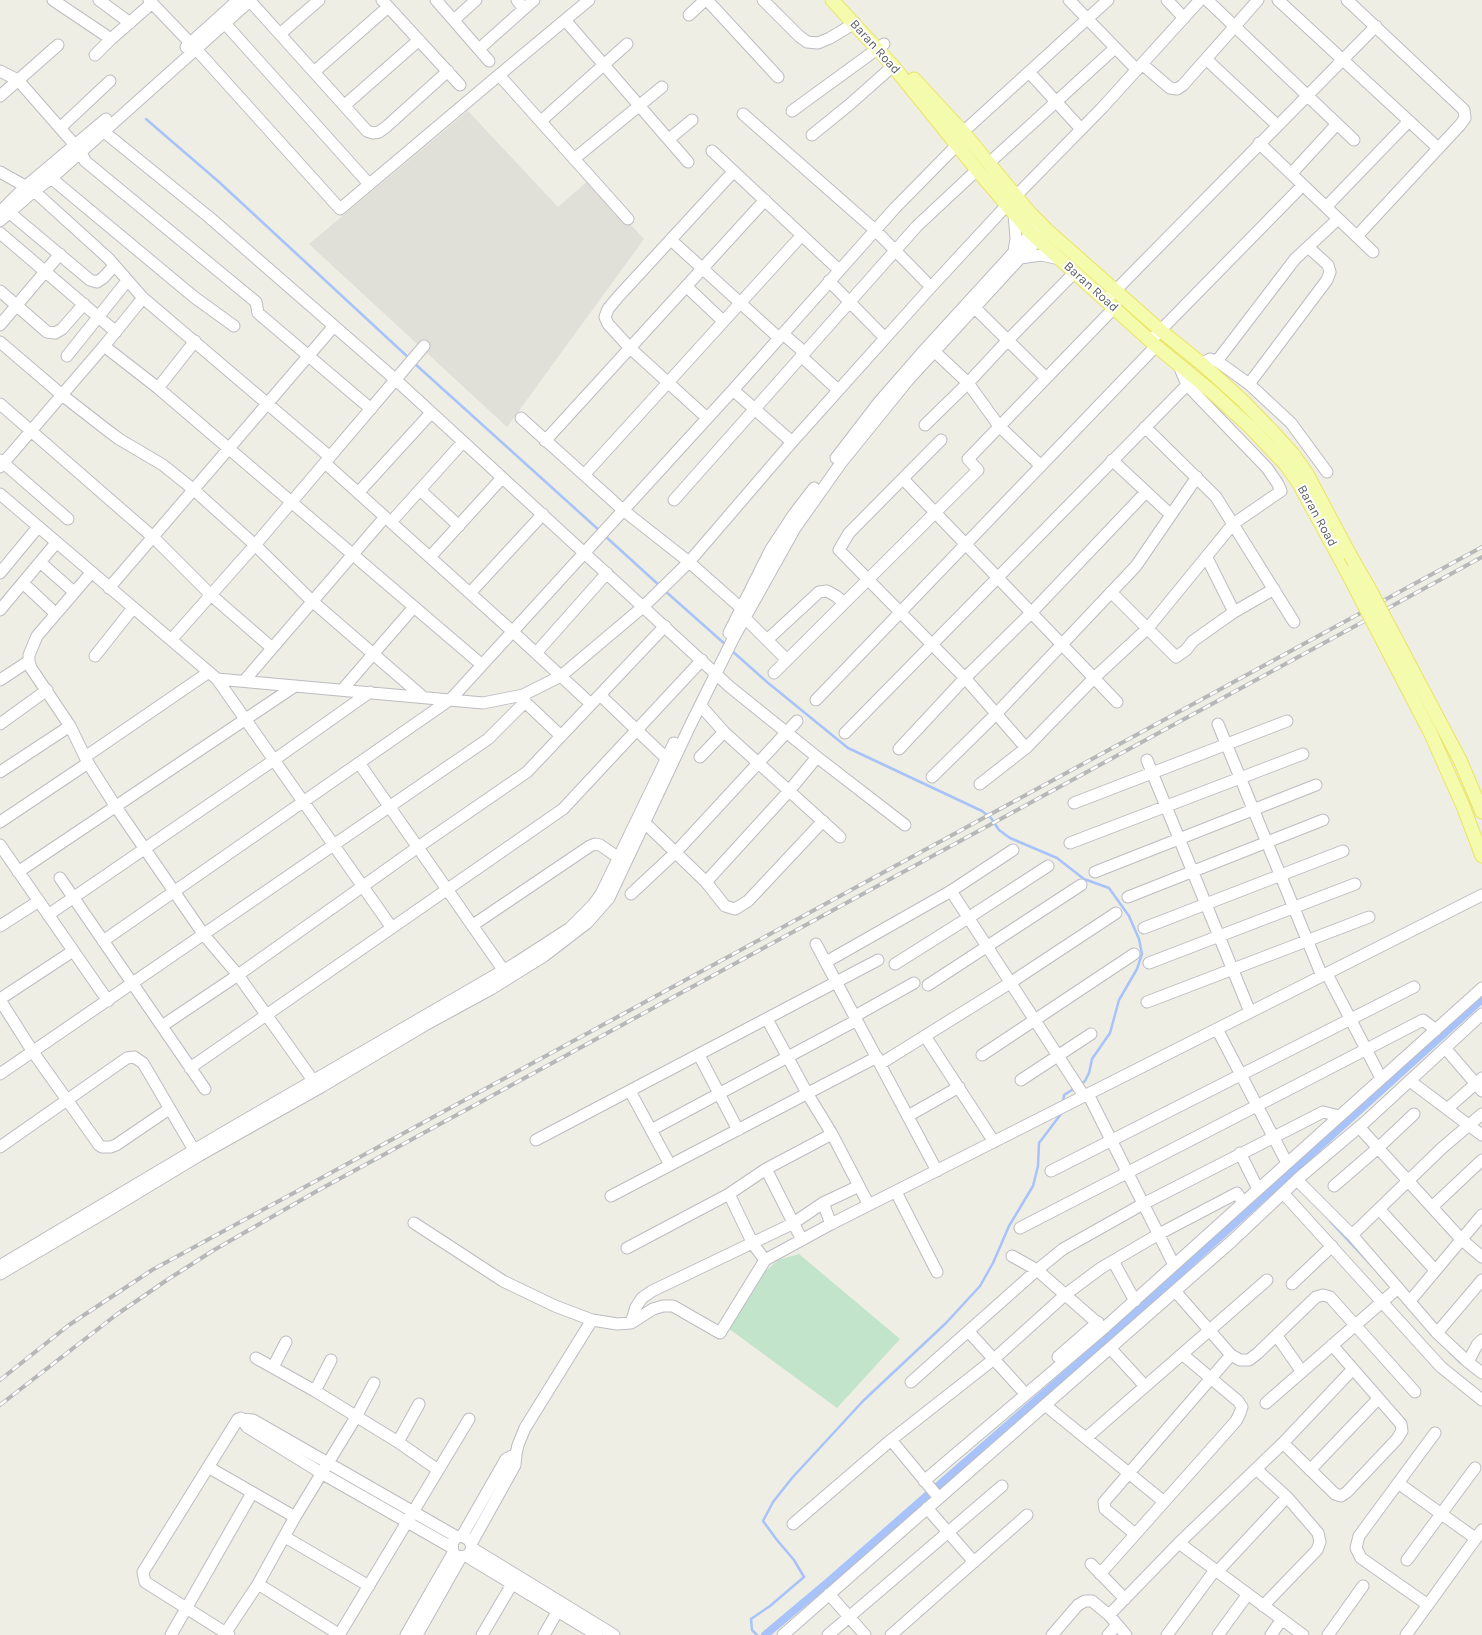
<!DOCTYPE html>
<html>
<head>
<meta charset="utf-8">
<style>
	body { margin:0 }
	canvas { display:block; background:#eeeee4 }
</style>
</head>
<body>
<canvas width="1482" height="1635"></canvas>
<script>
const g = document.querySelector('canvas').getContext('2d');
g.lineJoin = 'round';
function fill(path, color) {
  g.fillStyle = color;
  g.fill(path, 'evenodd');
}
function shape(rows) {
  const path = new Path2D();
  for (const r of rows) {
    path.moveTo(r[0], r[1]);
    for (let i = 2; i < r.length; i += 2) path.lineTo(r[i], r[i + 1]);
  }
  return path;
}
function trace(path, color, width, dash) {
  g.strokeStyle = color;
  g.lineWidth = width;
  g.lineCap = dash ? 'butt' : 'round';
  g.setLineDash(dash || []);
  g.stroke(path);
}
function write(font, color, halo, rows, align = 'center') {
  g.font = font + ' Karla,sans-serif';
  g.lineWidth = 4;
  g.setLineDash([]);
  g.textBaseline = 'middle';
  g.strokeStyle = halo;
  g.fillStyle = color;
  for (const [text, x, y, turn = 0] of rows) {
    g.save();
    g.translate(x, y);
    g.rotate((+turn || 0) * Math.PI / 180);
    g.textAlign = isNaN(turn) ? turn : align;
    if (halo) g.strokeText(text, 0, 0);
    g.fillText(text, 0, 0);
    g.restore();
  }
}
fill(shape([
	[468,111,558,207,589,180,644,239,507,427,309,244]
]), '#e0dfd8');
fill(shape([
	[799,1254,900,1339,837,1408,728,1328,761,1275,778,1260]
]), '#c2e4ca');
trace(shape([
	[146,119,219,182,410,359],
	[414,363,600,531],
	[605,536,660,586],
	[664,590,726,645],
	[731,650,767,682,848,748,982,811,991,818,999,830,1010,838,1057,858,1084,879,1109,888,1129,916,1139,939,1142,954,1137,969,1119,1000,1110,1033,1092,1059,1089,1073,1085,1081,1081,1084],
	[1063,1103,1064,1095,1075,1088],
	[1288,1175,1293,1180],
	[1330,1221,1373,1267],
	[1449,1351,1461,1363],
	[757,1635,752,1630,751,1619,770,1606,804,1577,794,1560,777,1540,763,1521,773,1502,792,1478,863,1401,946,1323,980,1286,993,1263,1009,1226,1033,1186,1038,1166,1039,1143,1061,1114,1062,1112]
]), '#a8c2fa', 2.5);
trace(shape([
	[765,1635,827,1583,1129,1319,1482,999]
]), '#a8c2fa', 8);
const minor = shape([
	[53,0,111,39],
	[99,0,130,23],
	[149,0,196,49,340,209,499,75,589,0],
	[382,0,460,85],
	[436,0,489,61],
	[517,0,524,9],
	[707,0,778,77],
	[763,0,799,36,807,42,818,43,830,38,855,23],
	[1069,0,1137,70],
	[1167,0,1184,18],
	[1207,0,1354,140],
	[1278,0,1409,121],
	[1347,0,1464,110,1465,118,1460,125,1357,236],
	[250,1,367,131,373,133,379,132,386,127,448,71],
	[689,15,705,0],
	[220,18,369,184],
	[454,20,476,0],
	[565,20,688,162],
	[280,34,319,0],
	[186,47,238,0],
	[479,49,534,0],
	[95,55,111,39,152,3],
	[1206,59,1277,125],
	[1142,64,1170,88,1177,89,1183,85,1258,0],
	[0,71,18,80,81,152,85,161,256,302,258,313,371,409],
	[314,72,388,7],
	[1029,72,1081,129],
	[499,75,628,219],
	[0,96,58,45],
	[345,105,419,40],
	[792,111,884,44],
	[743,114,875,230,931,287],
	[541,121,627,44],
	[60,128,110,81],
	[103,131,209,217,396,380,730,687,817,757,905,825],
	[963,132,1108,0],
	[812,135,849,105,893,66],
	[669,139,692,120],
	[1259,143,1373,252],
	[712,151,839,270],
	[574,159,662,87],
	[989,163,1115,48],
	[0,172,34,191,109,259,143,298,330,457],
	[1291,174,1337,124],
	[51,178,194,297,234,326],
	[1326,207,1409,121,1438,148],
	[2,210,26,186,106,119],
	[10,213,90,280,97,282,103,278,114,266],
	[0,221,34,191,53,177,251,0],
	[0,233,116,332],
	[671,240,779,338],
	[1014,251,1016,239,1014,213],
	[1020,258,1041,255,1060,259],
	[829,281,885,338],
	[686,286,723,321],
	[0,291,47,332,55,333,62,329,84,304],
	[1110,296,1376,26],
	[975,308,1046,378],
	[0,325,60,254],
	[783,334,804,352],
	[1155,336,1303,185],
	[0,342,62,395,107,430,119,439,163,465,194,490,255,545,312,601,423,697],
	[104,346,158,388,482,665],
	[934,351,968,383,999,426,1041,466],
	[67,356,127,281],
	[801,356,838,390],
	[1217,361,1295,259,1338,219],
	[1202,364,1210,359,1217,361,1249,384,1291,423,1327,472],
	[1249,384,1327,280,1330,272,1328,265,1308,247],
	[158,388,195,341],
	[733,390,792,442],
	[0,404,154,538,211,595,272,648],
	[521,418,623,510,689,562,741,608],
	[707,418,630,348,608,324,605,317,608,309,618,297,733,172],
	[925,425,968,383,1008,340,1075,272],
	[1145,427,1216,497,1294,622],
	[941,440,849,533,839,550,965,678,1026,748],
	[545,441,765,200],
	[836,458,879,402,920,355,1036,228],
	[0,460,68,519],
	[1112,460,1171,515],
	[325,463,512,631,591,704],
	[0,467,104,346,143,298],
	[584,475,802,235],
	[903,479,1117,702],
	[420,490,459,526],
	[358,493,431,413],
	[0,494,217,679,392,928],
	[674,500,917,226,977,170],
	[391,522,463,442],
	[430,557,502,478],
	[1207,558,1234,612],
	[40,562,74,592],
	[0,573,38,527],
	[91,573,37,636,29,655,29,661,31,668,70,726,88,763,116,807,204,935,238,975,317,1086],
	[23,583,56,614],
	[109,588,334,326],
	[1111,592,1176,657,1186,650,1193,641,1234,612,1274,589],
	[470,593,543,514],
	[0,610,56,543],
	[745,618,787,660],
	[729,633,771,549,794,514,814,488],
	[171,640,255,545,424,346],
	[767,640,819,592,827,591,836,596,844,603],
	[536,653,607,573],
	[95,656,133,608],
	[774,673,978,470,968,459,1114,308],
	[217,679,483,703,523,695,561,676,644,606,689,562,792,442,931,287,1007,205,1102,108,1200,0],
	[0,680,29,661],
	[244,681,385,517],
	[342,690,414,607],
	[523,695,525,702,561,736],
	[600,695,666,758],
	[816,700,1156,346],
	[701,706,724,732,840,837],
	[0,724,47,690],
	[1218,724,1322,976],
	[845,733,1187,385],
	[899,749,965,678,1032,612,1146,492],
	[85,757,209,672],
	[700,757,724,732],
	[1147,760,1250,1012],
	[359,763,504,971],
	[0,772,70,726],
	[932,777,996,714,1136,566,1197,477],
	[980,784,1026,748,1094,678,1148,628,1233,524,1281,491,1278,484,1267,468,1187,385,1178,363],
	[1074,803,1287,721],
	[0,822,88,763],
	[644,822,706,882,725,906,735,909,748,901,823,821],
	[1070,843,1303,754],
	[0,845,108,1001],
	[18,872,295,686],
	[1095,872,1316,785],
	[60,878,205,1089],
	[706,882,789,791,817,757],
	[951,891,1084,1096],
	[631,894,676,852,797,721],
	[1128,897,1323,820],
	[48,915,274,760,370,692],
	[473,925,590,846,595,844,600,845,619,858],
	[0,926,39,901],
	[1144,928,1343,851],
	[103,941,451,699,733,390,895,208,957,145],
	[816,944,937,1171],
	[826,962,951,891,1013,850],
	[1149,963,1355,884],
	[895,964,968,918,1048,866],
	[1327,974,1381,1078],
	[928,985,1081,885],
	[0,999,73,951],
	[0,1000,33,1052,99,1145,102,1147,111,1147,116,1145,169,1109],
	[1147,1002,1369,917],
	[855,1016,914,983],
	[767,1019,807,1093,832,1134],
	[162,1026,238,975,418,847,527,772,665,626],
	[1217,1029,1287,1163],
	[925,1036,994,1142],
	[1445,1048,1482,1091],
	[699,1055,738,1130],
	[982,1055,1134,954],
	[880,1064,1010,983,1116,913],
	[190,1068,563,809,702,660],
	[0,1074,488,739,525,702],
	[1021,1080,1091,1034],
	[1410,1081,1482,1135],
	[630,1091,670,1165],
	[1088,1094,1174,1265],
	[1447,1109,1482,1078],
	[908,1116,959,1087],
	[1359,1127,1461,1239,1482,1257],
	[651,1130,857,1020],
	[536,1140,878,960],
	[0,1147,127,1058,134,1057,143,1063,194,1150],
	[1240,1153,1258,1189],
	[766,1169,802,1240],
	[1051,1171,1414,987],
	[1297,1180,1352,1235,1437,1333,1468,1362,1482,1373],
	[859,1186,869,1205],
	[1334,1186,1378,1148,1414,1114],
	[896,1192,937,1272],
	[1283,1193,1441,1367,1482,1400],
	[729,1194,753,1244,765,1260],
	[611,1196,877,1057],
	[1432,1207,1482,1160],
	[1379,1209,1435,1270],
	[414,1223,503,1281,555,1306,592,1320,617,1324,631,1323,653,1309,663,1306,673,1306,720,1333,765,1260,831,1224,1482,895],
	[1020,1228,1423,1020,1436,1030],
	[1352,1235,1442,1148,1482,1114],
	[627,1248,729,1194,766,1169,832,1134,859,1186,823,1203,831,1224],
	[1012,1256,1037,1270,1102,1327],
	[1113,1261,1135,1301],
	[3,1264,221,1134,516,963,570,928,593,905,601,894,674,743],
	[0,1274,109,1210,200,1155,321,1087,425,1025,491,989,544,956,587,923,609,898,688,730,734,637,795,528,841,463,909,379,1020,258,1044,234],
	[1292,1284,1332,1246],
	[1175,1291,1231,1355,1240,1360,1249,1360,1258,1353,1316,1297,1323,1295,1330,1297,1415,1392],
	[1410,1301,1482,1215],
	[631,1323,636,1307,642,1298,652,1291,792,1224,823,1203],
	[969,1332,1021,1389],
	[1437,1333,1482,1280],
	[1277,1336,1302,1372],
	[1110,1348,1145,1386],
	[1058,1357,1098,1322],
	[256,1358,315,1391,398,1442,438,1470],
	[1468,1362,1477,1345,1482,1340],
	[273,1367,286,1342],
	[911,1382,1037,1270,1063,1249,1143,1204,1323,1112,1339,1116],
	[315,1391,331,1360],
	[1266,1403,1398,1288],
	[1045,1405,1163,1501],
	[241,1418,247,1427,323,1474,451,1547],
	[1086,1438,1267,1280],
	[891,1440,939,1498],
	[398,1442,419,1404],
	[1283,1443,1335,1494,1341,1496,1347,1492,1397,1439,1402,1431,1401,1424,1353,1369],
	[208,1467,295,1517],
	[1256,1469,1287,1497,1318,1533,1320,1542,1317,1550,1263,1606],
	[1310,1470,1378,1399],
	[924,1481,1104,1328,1482,988],
	[1398,1483,1475,1538],
	[927,1508,974,1562],
	[793,1524,891,1440,994,1359,1066,1294,1101,1268,1159,1234,1237,1193,1243,1203],
	[1135,1534,1105,1509,1104,1502,1231,1355],
	[462,1536,469,1540,472,1546,470,1553,466,1556,461,1557,455,1555,453,1553,452,1543,457,1537,462,1536,506,1459,516,1454],
	[285,1537,369,1586],
	[1179,1543,1303,1635],
	[471,1544,515,1465,516,1454,518,1445,525,1428,592,1320],
	[472,1548,614,1635],
	[466,1556,597,1635],
	[1407,1560,1475,1468],
	[1091,1564,1125,1599],
	[1217,1572,1287,1497],
	[1100,1574,1236,1421,1240,1413,1242,1407,1238,1401,1182,1354],
	[258,1584,340,1635],
	[829,1594,865,1635],
	[1428,1605,1361,1558,1356,1548,1359,1536,1435,1433],
	[1109,1615,1179,1543,1283,1443,1353,1369,1332,1345],
	[171,1635,252,1493],
	[224,1635,258,1584,295,1517,356,1417,374,1383],
	[229,1635,145,1582,143,1572,238,1419,253,1420,457,1537],
	[339,1635,469,1419],
	[406,1635,453,1553],
	[417,1635,461,1557],
	[482,1635,515,1579],
	[544,1635,560,1607],
	[783,1635,1232,1241,1300,1177,1365,1122,1482,1014],
	[828,1635,1002,1486],
	[891,1635,1027,1515],
	[1052,1635,1078,1605,1085,1601,1092,1601,1109,1615,1126,1635],
	[1108,1635,1117,1625],
	[1167,1635,1215,1570],
	[1218,1635,1248,1594],
	[1271,1635,1282,1619],
	[1328,1635,1363,1586],
	[1406,1635,1482,1530]
]);
const major = shape([
	[832,0,893,66,977,170,1031,233,1156,346,1212,392,1250,427,1286,465,1298,482,1347,572],
	[914,79,963,132,1029,212,1048,231,1160,330,1202,364,1242,400,1273,432,1293,454,1307,474,1350,555],
	[1460,760,1482,812],
	[1446,768,1463,806,1482,856]
]);
trace(minor, '#bcbcc2', 13);
trace(major, '#eae561', 15);
trace(minor, '#fff', 11);
trace(major, '#f4fbac', 13);
const rail = shape([
	[0,1380,69,1325,152,1270,1482,547],
	[0,1405,116,1315,167,1280,214,1250,317,1191,1482,557]
]);
trace(rail, '#b6b7b7', 4);
trace(rail, '#fff', 2.5, [8]);
const majorBridge = shape([
	[1350,555,1369,588,1460,760],
	[1347,572,1430,732,1446,768]
]);
trace(majorBridge, '#eae561', 15, []);
trace(majorBridge, '#f4fbac', 13);
write('13px', '#5c5e64', '#fff', [
	["Baran Road",875,47,48],
	["Baran Road",1091,287,42],
	["Baran Road",1317,516,61]
]);
</script>
</body>
</html>
